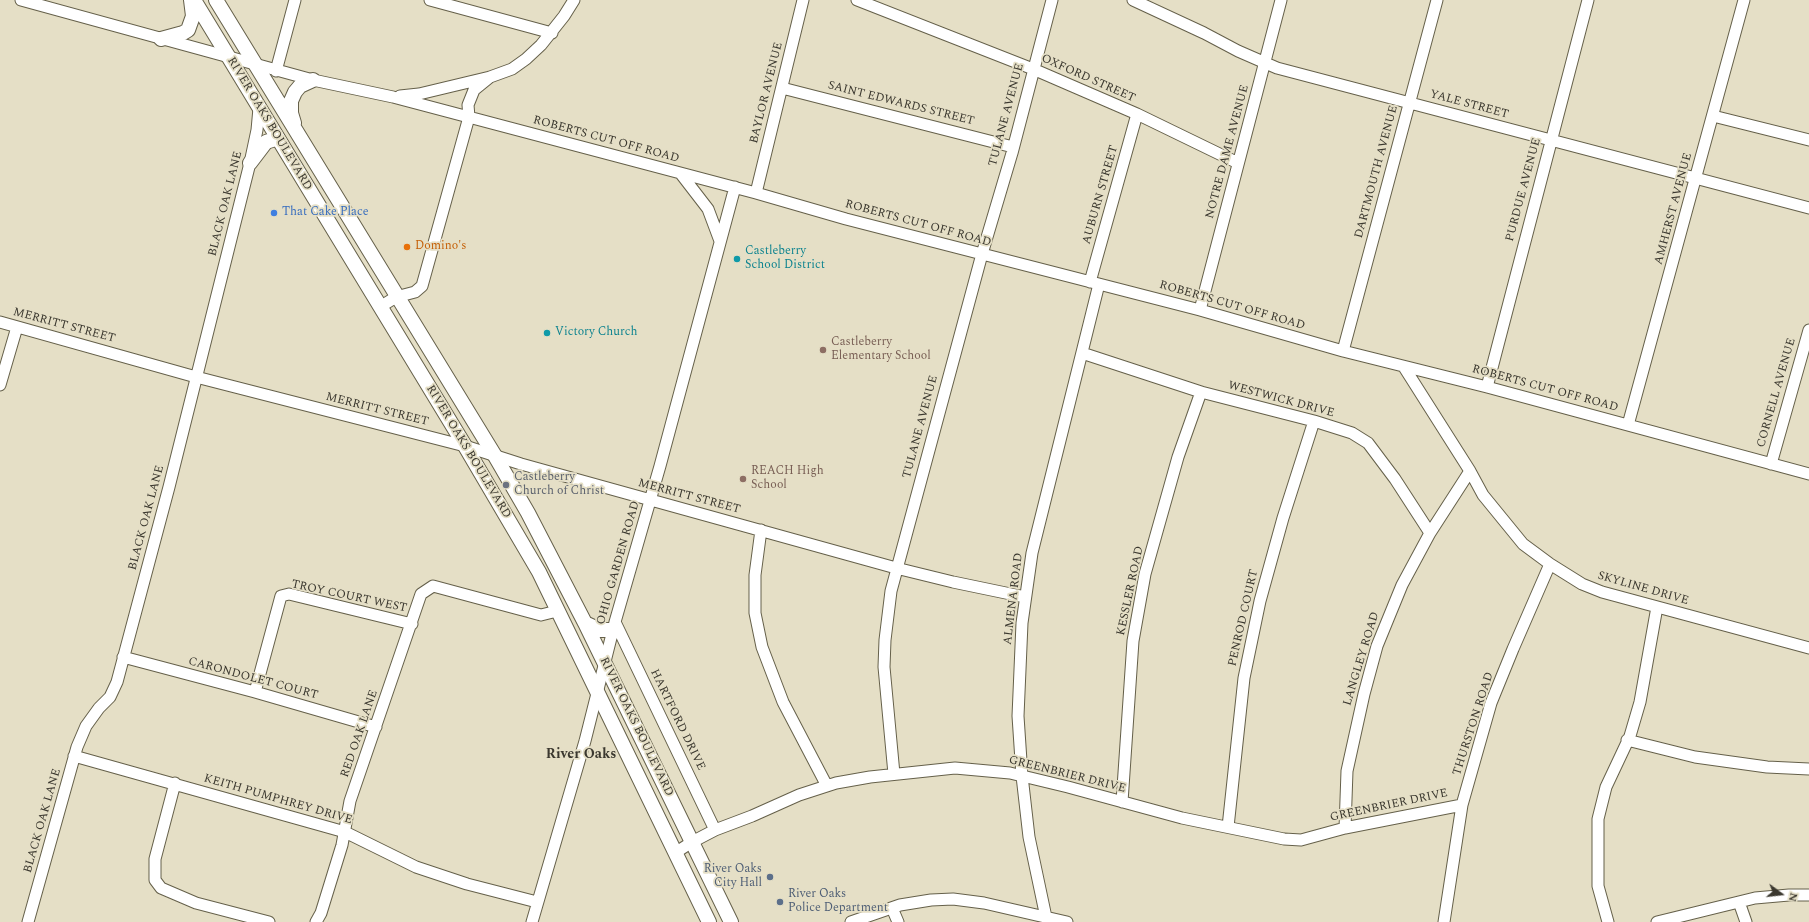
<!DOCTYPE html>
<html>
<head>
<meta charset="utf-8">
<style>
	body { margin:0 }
	#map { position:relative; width:1809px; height:922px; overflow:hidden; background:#e5dfc6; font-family:Spectral,serif }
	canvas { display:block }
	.north { position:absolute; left:1761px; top:874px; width:40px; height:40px; -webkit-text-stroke:3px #e5dfc6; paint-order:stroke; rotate:105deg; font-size:11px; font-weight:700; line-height:16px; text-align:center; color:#3b382f }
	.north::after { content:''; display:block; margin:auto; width:14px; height:18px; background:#3b382f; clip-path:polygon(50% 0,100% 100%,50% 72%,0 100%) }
</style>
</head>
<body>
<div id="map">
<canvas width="1809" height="922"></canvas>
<div class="north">N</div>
</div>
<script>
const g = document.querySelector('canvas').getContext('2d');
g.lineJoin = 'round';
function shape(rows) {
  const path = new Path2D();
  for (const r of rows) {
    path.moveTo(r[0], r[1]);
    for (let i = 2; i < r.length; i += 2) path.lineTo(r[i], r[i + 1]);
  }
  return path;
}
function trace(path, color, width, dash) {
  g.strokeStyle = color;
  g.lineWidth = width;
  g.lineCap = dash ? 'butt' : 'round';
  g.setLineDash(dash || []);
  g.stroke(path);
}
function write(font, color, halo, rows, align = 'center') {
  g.font = font + ' Spectral,serif';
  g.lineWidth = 3.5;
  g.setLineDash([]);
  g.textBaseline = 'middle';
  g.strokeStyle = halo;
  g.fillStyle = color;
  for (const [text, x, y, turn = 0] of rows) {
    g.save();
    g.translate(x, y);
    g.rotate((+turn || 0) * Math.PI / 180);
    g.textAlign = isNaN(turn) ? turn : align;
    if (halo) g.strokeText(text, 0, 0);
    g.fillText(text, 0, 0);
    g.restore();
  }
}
const minor = shape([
	[21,0,313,80,393,97,756,193,846,219,1200,310,1343,351,1487,387,1809,474],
	[430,0,552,33],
	[857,0,1033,69,1137,114,1238,163],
	[1133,0,1204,33,1238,51,1277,68,1809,208],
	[276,71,295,0],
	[782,88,1013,147],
	[400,96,419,94,490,77,512,69,526,59,541,45,564,16,574,0],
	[1713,116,1809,140],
	[681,174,708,209,720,241],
	[756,193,803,0],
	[1090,282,1137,114],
	[380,307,396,297,415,292,422,286,469,117,468,105,474,90,490,77],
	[1200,310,1281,0],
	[0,322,196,377,465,446,521,464,896,568,953,582,1025,597],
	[1343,351,1437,0],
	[1082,353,1201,392,1314,421,1352,433,1368,443,1395,479,1430,533],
	[1404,367,1470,471,1483,495,1523,544,1550,564,1582,584,1602,592,1809,648],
	[0,385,17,327],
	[1487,387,1588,0],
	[1628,425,1744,0],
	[1771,464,1809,330],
	[761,530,755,575,755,613,762,647,783,702,827,786],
	[615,622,715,830],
	[123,657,255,692,376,727],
	[255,692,281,596,289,594,412,624],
	[1627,740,1695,757,1767,767,1809,769],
	[74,756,345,832,416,867,467,884,537,902],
	[894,774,884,667,885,640,891,591,982,254,1012,153,1052,0],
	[175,783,155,859,155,880,161,888,196,903,269,922],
	[1122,802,1133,641,1145,574,1178,457,1201,392],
	[1228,827,1244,678,1260,601,1283,518,1314,421],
	[1345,828,1347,771,1364,694,1377,646,1402,585,1430,533,1470,471],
	[675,853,692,842,715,830,752,816,799,795,836,783,870,777,955,768,1010,773,1068,787,1182,818,1284,839,1301,840,1345,828,1462,805],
	[1739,902,1746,922],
	[892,908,898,922],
	[28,922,77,747,86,726,99,708,110,697,117,682,169,487,250,163,257,130,259,108],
	[316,922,321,913,342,845,350,801,421,594,433,586,541,615,557,611],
	[532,922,585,741,615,622,660,466,735,187],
	[851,922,900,905,931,900,953,899,984,903,1067,922],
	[1047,922,1029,837,1022,776,1018,716,1022,623,1032,553,1099,284],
	[1444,922,1462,805,1491,703,1513,649,1550,564],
	[1608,922,1598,886,1598,819,1606,787,1630,736,1640,702,1657,607],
	[1657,922,1755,898,1789,895,1809,895]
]);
const major = shape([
	[194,0,465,446,539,572,709,922],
	[216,0,495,456,528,513,585,623,731,922],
	[161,39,183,33,188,30,193,16,191,0],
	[294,123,291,113,291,101,295,92,300,86,313,80],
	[250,163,266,142,278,138],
	[585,623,600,630,613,630]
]);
trace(minor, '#65604a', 13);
trace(major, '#65604a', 16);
trace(minor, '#fff', 11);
trace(major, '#fff', 14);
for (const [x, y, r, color] of [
	[274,213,4,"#3f7fe0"],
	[407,247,4,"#e8710a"],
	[737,259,4,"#0f9aa8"],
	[547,333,4,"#0f9aa8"],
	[823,350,4,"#8d6e63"],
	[743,479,4,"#8d6e63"],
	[506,485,4,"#6b7280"],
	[770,877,4,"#5c6f8a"],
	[780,902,4,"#5c6f8a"]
]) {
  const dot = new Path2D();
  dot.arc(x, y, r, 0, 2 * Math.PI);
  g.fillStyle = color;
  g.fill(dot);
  trace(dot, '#e5dfc6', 1.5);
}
write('12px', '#3b382f', '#e5dfc6', [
	["OXFORD STREET",1088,79,24],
	["BAYLOR AVENUE",767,93,-76],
	["SAINT EDWARDS STREET",901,104,14],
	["YALE STREET",1469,105,15],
	["TULANE AVENUE",1007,115,-75],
	["RIVER OAKS BOULEVARD",269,124,59],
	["ROBERTS CUT OFF ROAD",606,140,15],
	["NOTRE DAME AVENUE",1228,152,-75],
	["DARTMOUTH AVENUE",1377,172,-75],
	["PURDUE AVENUE",1524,190,-75],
	["AUBURN STREET",1101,195,-74],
	["BLACK OAK LANE",226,204,-76],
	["AMHERST AVENUE",1674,209,-75],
	["ROBERTS CUT OFF ROAD",918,224,15],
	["ROBERTS CUT OFF ROAD",1232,306,16],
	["MERRITT STREET",64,326,15],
	["ROBERTS CUT OFF ROAD",1545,389,15],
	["CORNELL AVENUE",1777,393,-74],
	["WESTWICK DRIVE",1281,400,15],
	["MERRITT STREET",377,410,14],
	["TULANE AVENUE",921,427,-75],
	["RIVER OAKS BOULEVARD",468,452,59],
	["MERRITT STREET",689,497,15],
	["BLACK OAK LANE",147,518,-75],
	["OHIO GARDEN ROAD",619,563,-74],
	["SKYLINE DRIVE",1643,589,16],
	["KESSLER ROAD",1131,591,-78],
	["TROY COURT WEST",349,597,12],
	["ALMENA ROAD",1014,599,-83],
	["PENROD COURT",1244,618,-77],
	["LANGLEY ROAD",1362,659,-73],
	["CARONDOLET COURT",253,679,15],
	["HARTFORD DRIVE",677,720,64],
	["THURSTON ROAD",1474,724,-72],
	["RIVER OAKS BOULEVARD",636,727,64],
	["RED OAK LANE",360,734,-71],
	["GREENBRIER DRIVE",1067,775,14],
	["KEITH PUMPHREY DRIVE",278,800,16],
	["GREENBRIER DRIVE",1389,806,-12],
	["BLACK OAK LANE",43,821,-74]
]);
write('12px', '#366cbe', '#e5dfc6', [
	["That Cake Place",282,213]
], 'left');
write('12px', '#c56008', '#e5dfc6', [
	["Domino's",415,247]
], 'left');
write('12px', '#0d838f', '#e5dfc6', [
	["Castleberry",745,252],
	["School District",745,266],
	["Victory Church",555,333]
], 'left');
write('12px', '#785e54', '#e5dfc6', [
	["Castleberry",831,343],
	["Elementary School",831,357],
	["REACH High",751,472],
	["School",751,486]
], 'left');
write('12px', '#5b616d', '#e5dfc6', [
	["Castleberry",514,478],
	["Church of Christ",514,492]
], 'left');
write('12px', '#4e5e75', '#e5dfc6', [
	["River Oaks",762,870],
	["City Hall",762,884],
	["River Oaks",788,895,"left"],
	["Police Department",788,909,"left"]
], 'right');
write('bold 14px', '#3b382f', '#e5dfc6', [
	["River Oaks",581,755]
]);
</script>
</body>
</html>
